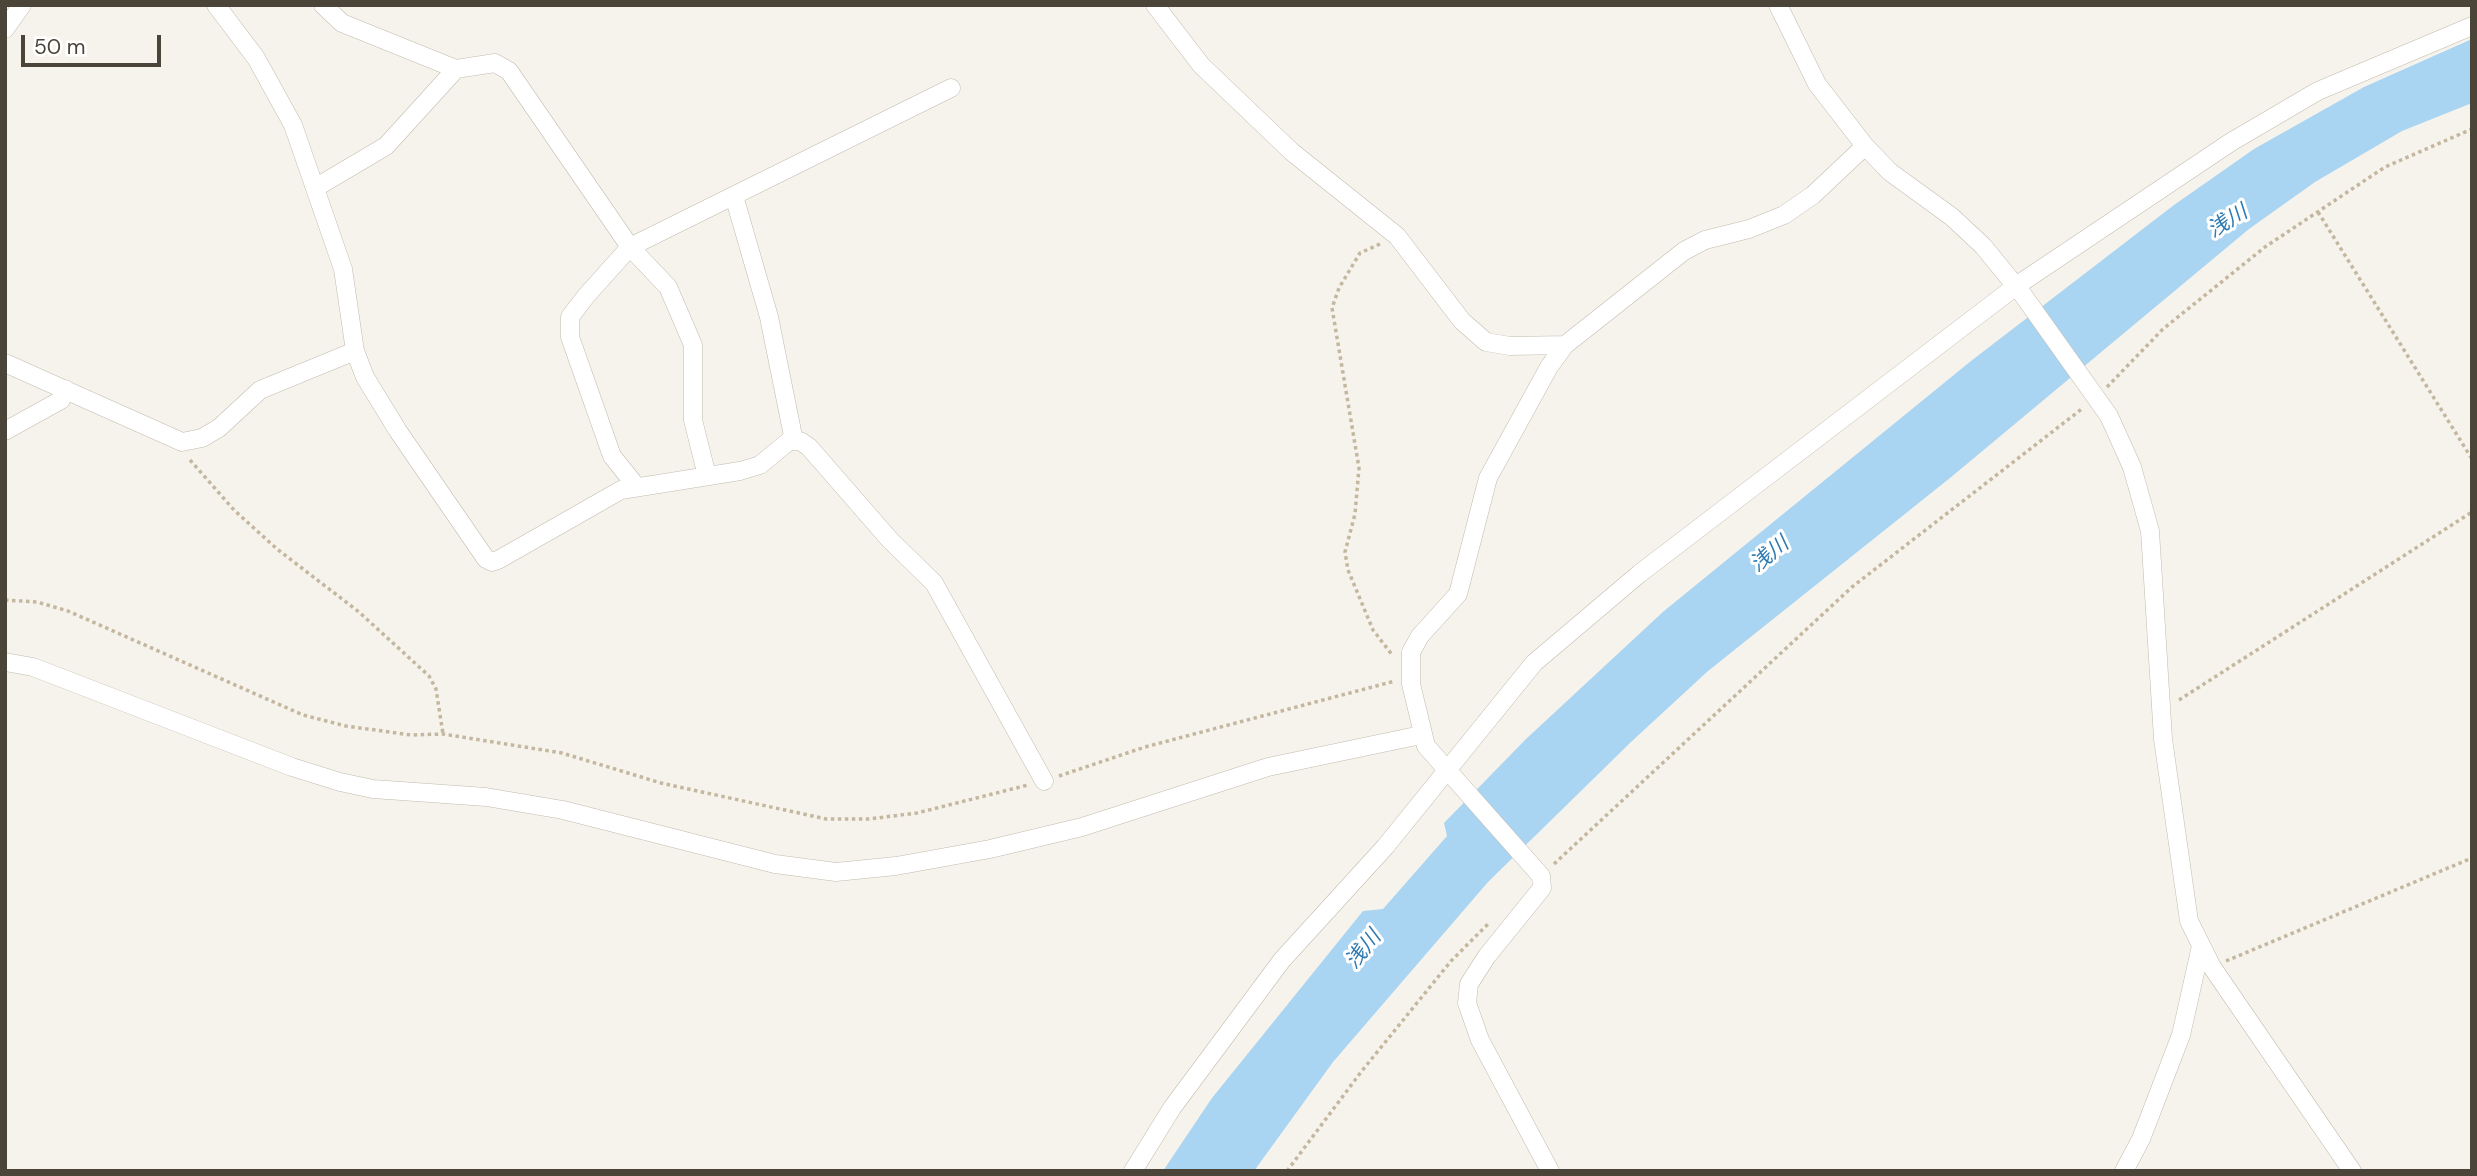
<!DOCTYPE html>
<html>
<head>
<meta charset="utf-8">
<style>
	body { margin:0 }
	#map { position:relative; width:2477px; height:1176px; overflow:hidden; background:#f6f3ec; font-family:"DM Sans",sans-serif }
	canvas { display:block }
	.frame { position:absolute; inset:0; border:7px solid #4b4439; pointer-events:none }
	.scale { position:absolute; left:21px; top:35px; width:140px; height:32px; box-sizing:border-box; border:4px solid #4b4439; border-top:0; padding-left:9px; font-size:21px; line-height:24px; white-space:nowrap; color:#4b4439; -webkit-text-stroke:5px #fff; paint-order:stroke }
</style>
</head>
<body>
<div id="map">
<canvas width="2477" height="1176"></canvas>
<div class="frame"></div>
<div class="scale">50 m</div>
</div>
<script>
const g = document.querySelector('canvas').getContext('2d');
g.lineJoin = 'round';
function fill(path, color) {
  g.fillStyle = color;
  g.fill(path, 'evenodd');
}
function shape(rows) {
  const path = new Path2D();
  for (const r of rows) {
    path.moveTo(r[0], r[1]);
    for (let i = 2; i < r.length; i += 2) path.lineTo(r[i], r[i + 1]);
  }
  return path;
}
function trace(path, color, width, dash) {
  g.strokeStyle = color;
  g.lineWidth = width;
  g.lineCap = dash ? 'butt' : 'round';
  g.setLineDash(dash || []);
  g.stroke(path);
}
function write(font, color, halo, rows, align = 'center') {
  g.font = font + ' "DM Sans","Noto Sans JP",sans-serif';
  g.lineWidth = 6;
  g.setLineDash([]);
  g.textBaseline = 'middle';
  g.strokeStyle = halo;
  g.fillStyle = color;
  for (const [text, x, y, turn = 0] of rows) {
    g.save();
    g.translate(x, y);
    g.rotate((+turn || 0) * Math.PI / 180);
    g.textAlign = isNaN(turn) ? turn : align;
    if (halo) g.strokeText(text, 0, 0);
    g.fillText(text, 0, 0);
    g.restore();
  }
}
fill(shape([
	[2472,39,2472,103,2402,131,2315,182,2249,229,1950,478,1708,671,1631,742,1488,882,1333,1062,1254,1171,1163,1171,1212,1098,1363,911,1383,909,1447,836,1444,823,1526,739,1664,611,1971,361,2174,205,2254,149,2364,87]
]), '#a9d4f2');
const minor = shape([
	[216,5,256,58,293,125,343,269,355,351,365,377,398,431,486,559,492,562,498,560,621,490,740,471,760,465,789,441,800,441,809,447,890,540,934,583,1044,781],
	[323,5,342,23,456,69,495,63,509,71,630,247,668,287,693,345,693,420,707,476],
	[1155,5,1201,65,1292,152,1397,236,1462,321,1486,342,1510,346,1565,345],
	[1778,5,1817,84,1865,146,1890,172,1952,217,1983,246,2023,295,2109,416,2132,467,2150,531,2163,739,2189,921,2212,967,2352,1171],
	[5,29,22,5],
	[315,188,386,146,456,69],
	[734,196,769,317,794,441],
	[5,363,182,442,202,438,219,428,260,390,355,351],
	[5,431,61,400,65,389],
	[636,486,612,456,570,337,570,317,586,296,630,247,951,88],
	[5,662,33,667,292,767,340,782,373,789,486,797,563,810,775,864,836,872,896,866,990,849,1082,827,1268,767,1421,735],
	[1133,1171,1172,1108,1282,960,1385,847,1534,663,1639,574,2016,286,2231,142,2318,91,2472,26],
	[1550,1171,1480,1040,1467,1003,1469,984,1487,956,1542,888,1541,876,1426,746,1411,684,1411,652,1420,636,1458,594,1488,478,1549,367,1565,345,1684,251,1705,240,1749,229,1784,215,1813,195,1865,146],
	[2124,1171,2141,1139,2181,1035,2201,946]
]);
trace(minor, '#c2bbae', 19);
trace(shape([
	[2318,212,2472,459],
	[1380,244,1360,253,1339,288,1332,308,1359,468,1355,514,1345,552,1348,570,1373,630,1393,656],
	[2107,387,2163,329,2265,247,2385,167,2472,129],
	[190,460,234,510,277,549,359,612,429,676,436,689,443,734],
	[5,600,37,602,68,611,303,715,346,726,411,735,443,734,562,753,661,783,826,819,869,819,917,813,1028,785],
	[2179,700,2472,512],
	[1059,776,1145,747,1395,681],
	[1554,864,1852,587,2083,408],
	[2226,961,2472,858],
	[1287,1171,1361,1072,1451,961,1489,923]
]), '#c4b79f', 3.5, [3.5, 3.5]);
trace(minor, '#fff', 18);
write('italic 21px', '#2e7ab2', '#fff', [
	["浅川",2228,222,-32],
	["浅川",1770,555,-39],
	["浅川",1364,950,-51]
]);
</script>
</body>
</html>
